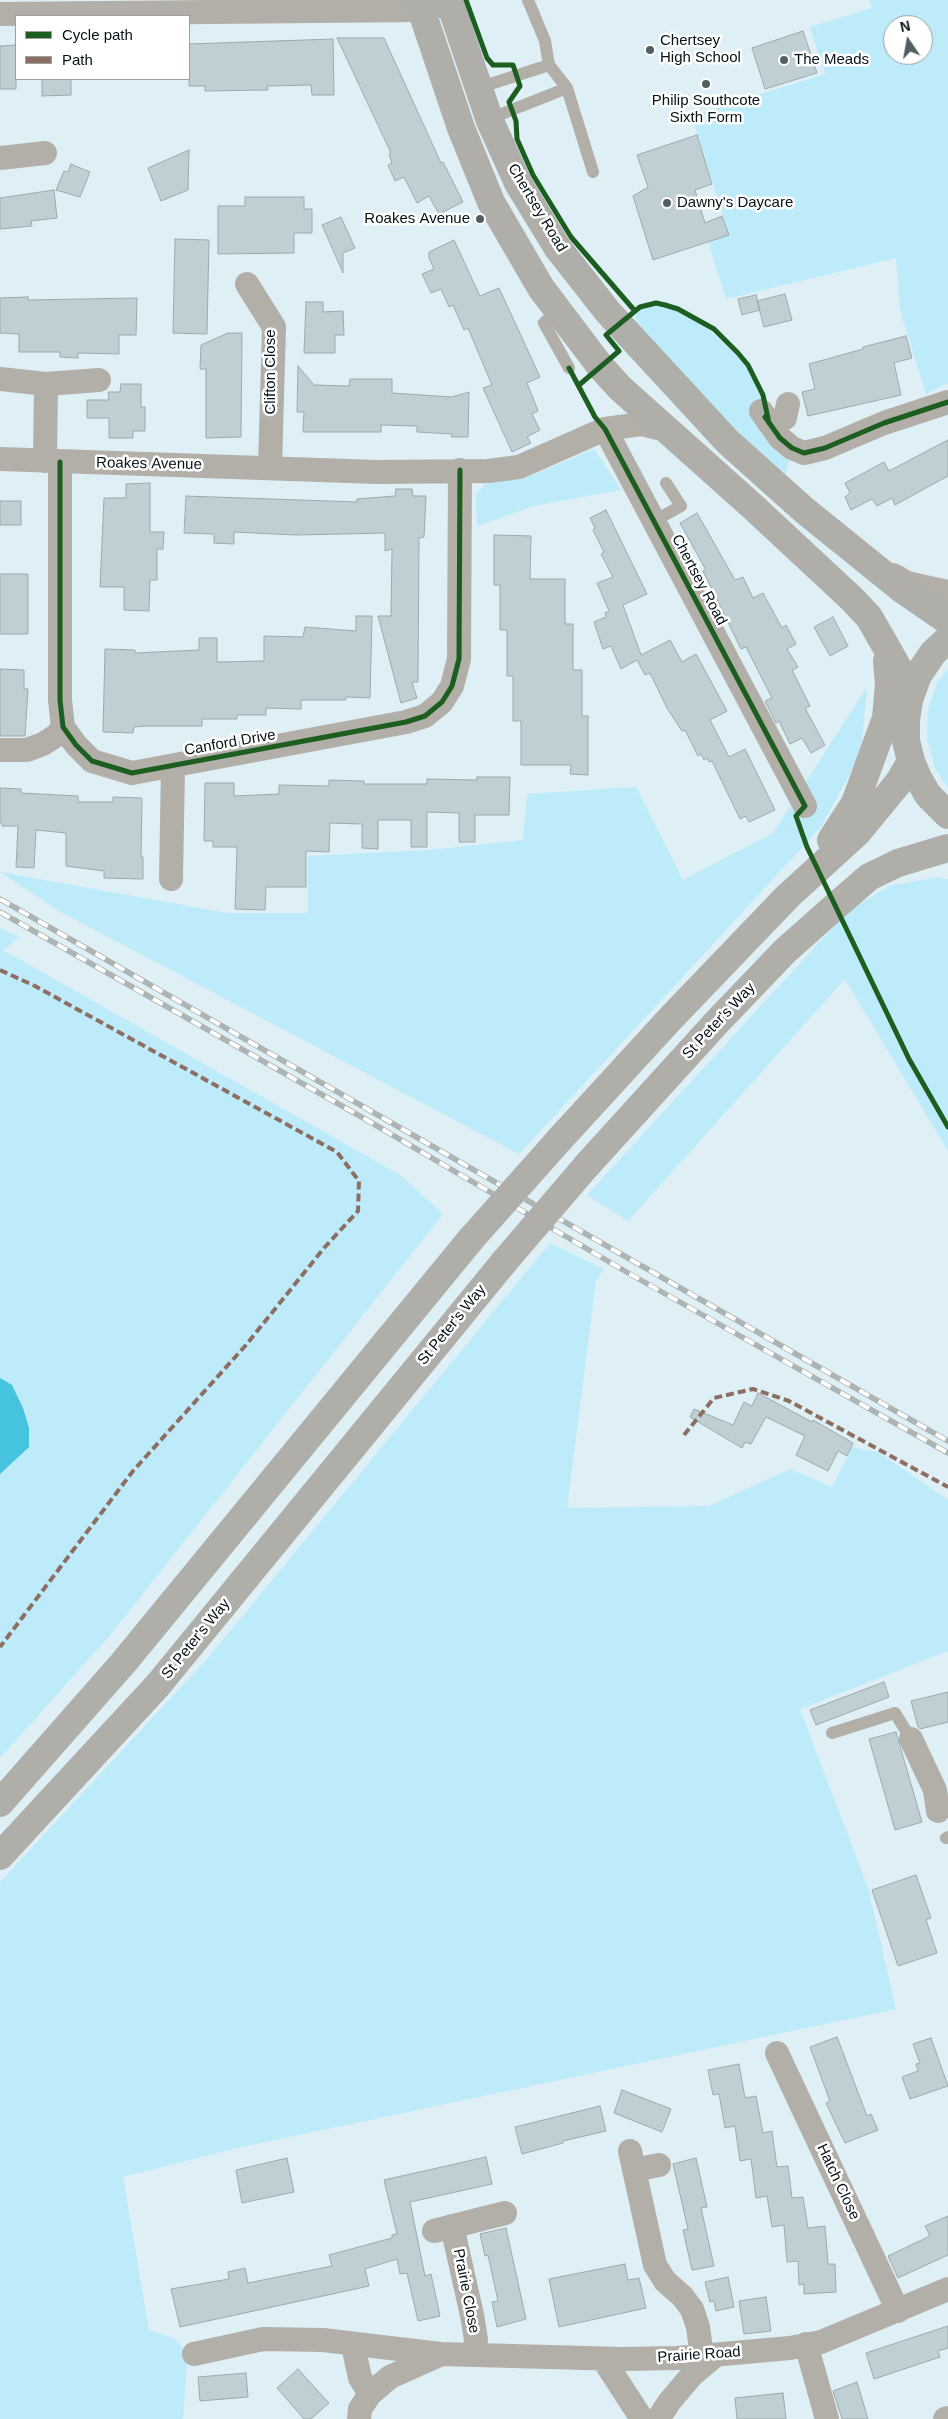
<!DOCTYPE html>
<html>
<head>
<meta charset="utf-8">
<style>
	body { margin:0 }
	#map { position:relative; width:948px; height:2419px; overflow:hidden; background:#deeff5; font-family:Helvetica,sans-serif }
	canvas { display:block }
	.legend { position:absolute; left:15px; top:15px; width:175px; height:65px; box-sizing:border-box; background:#fff; border:1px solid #9ba0a2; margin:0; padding:6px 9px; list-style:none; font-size:15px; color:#051216 }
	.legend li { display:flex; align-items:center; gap:10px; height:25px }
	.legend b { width:25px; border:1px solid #9ba0a2 }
	.north { position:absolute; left:883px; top:15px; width:50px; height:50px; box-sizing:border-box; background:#fff; border:1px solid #9ba0a2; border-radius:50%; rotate:348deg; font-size:14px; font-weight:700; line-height:20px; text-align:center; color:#051216 }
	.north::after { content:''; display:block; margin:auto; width:18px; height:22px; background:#515f64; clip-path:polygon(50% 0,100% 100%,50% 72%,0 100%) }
</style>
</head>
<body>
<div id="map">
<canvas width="948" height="2419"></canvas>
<ul class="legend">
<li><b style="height:6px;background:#1b5e20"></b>Cycle path</li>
<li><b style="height:6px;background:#8d6e63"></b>Path</li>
</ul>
<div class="north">N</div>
</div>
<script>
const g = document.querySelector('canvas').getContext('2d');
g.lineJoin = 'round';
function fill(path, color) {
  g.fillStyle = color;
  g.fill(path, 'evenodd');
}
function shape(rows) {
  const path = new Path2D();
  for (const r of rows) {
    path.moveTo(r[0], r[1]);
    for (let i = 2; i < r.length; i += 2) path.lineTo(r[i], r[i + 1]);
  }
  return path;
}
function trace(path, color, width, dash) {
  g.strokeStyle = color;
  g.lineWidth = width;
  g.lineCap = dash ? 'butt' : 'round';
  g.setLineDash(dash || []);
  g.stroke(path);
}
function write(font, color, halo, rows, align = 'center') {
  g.font = font + ' Helvetica,sans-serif';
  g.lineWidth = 5;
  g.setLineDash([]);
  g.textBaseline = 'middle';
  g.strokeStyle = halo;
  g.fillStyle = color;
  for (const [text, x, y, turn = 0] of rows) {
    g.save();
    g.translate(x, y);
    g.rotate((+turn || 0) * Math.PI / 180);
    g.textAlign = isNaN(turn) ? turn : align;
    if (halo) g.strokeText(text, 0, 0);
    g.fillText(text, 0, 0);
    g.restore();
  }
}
fill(shape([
	[869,0,948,0,948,383,926,394,900,310,896,258,726,299,708,242,729,235,692,116,825,74,810,27,872,8],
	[893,25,923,25,923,55,893,55],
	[656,303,678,309,699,321,748,365,763,395,761,411,792,448,786,474,739,436,637,324,635,311,648,304],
	[594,449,621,490,533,506,477,526,476,495,487,481,523,479],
	[948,669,948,788,935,768,927,739,928,709,938,681],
	[867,687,861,753,821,827,519,1154,59,911,0,872,227,913,308,913,308,856,429,850,523,840,527,794,636,787,683,880,773,833],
	[938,877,948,879,948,1151,845,979,628,1221,587,1195,848,911,889,886],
	[0,928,19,937,3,950,400,1175,443,1214,111,1634,0,1758],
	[550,1243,604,1269,596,1281,567,1508,709,1506,790,1469,832,1487,852,1447,880,1453,948,1500,948,1651,800,1709,868,1888,896,2009,237,2148,123,2177,149,2330,175,2339,183,2349,187,2364,183,2419,0,2419,0,1882,208,1658]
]), '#bdebf9');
fill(shape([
	[0,1378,12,1385,23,1408,29,1428,29,1447,0,1474]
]), '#46c3de');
const building = shape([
	[803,31,817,73,765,89,752,48,803,31],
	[337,38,384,38,441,163,443,162,463,202,439,214,429,196,417,203,404,177,395,181,388,165,392,163,389,154,391,153,337,38],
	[333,39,334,95,312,95,311,85,267,86,268,90,205,91,205,86,189,86,189,44,333,39],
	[16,45,16,89,0,89,0,46,16,45],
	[42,79,71,79,71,95,42,96,42,79],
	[697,135,712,184,695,190,705,223,722,216,729,235,653,260,633,196,648,187,637,155,697,135],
	[189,150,188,190,161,201,148,168,189,150],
	[71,164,90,172,80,197,56,190,64,171,68,172,71,164],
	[54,190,57,218,31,221,32,226,0,229,0,198,54,190],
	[245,197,304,197,304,209,312,209,312,233,294,233,294,253,218,254,218,206,245,206,245,197],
	[341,217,355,248,343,253,343,273,322,225,341,217],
	[175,239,209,240,207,334,173,333,175,239],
	[454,240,480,296,499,288,540,377,527,383,538,411,532,414,540,430,527,437,531,443,512,452,483,388,492,385,468,328,464,330,453,305,449,307,441,289,431,293,422,274,434,269,429,258,429,252,454,240],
	[785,294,792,320,764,327,757,301,785,294],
	[756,295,760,310,742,315,738,299,756,295],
	[28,297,28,300,137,298,136,335,119,335,119,354,78,353,78,358,60,357,60,352,19,352,19,334,0,333,0,298,28,297],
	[306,302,323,302,323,312,343,311,344,335,335,335,335,353,304,353,306,302],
	[228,333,242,333,241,437,206,438,206,369,200,369,201,345,228,333],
	[906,336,912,358,894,363,901,395,808,416,802,392,815,389,809,364,863,349,863,347,906,336],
	[298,366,314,385,349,386,350,379,392,379,392,393,452,397,469,392,468,437,451,437,452,434,417,432,417,426,381,425,381,432,303,432,304,412,297,412,298,366],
	[121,384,141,384,141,407,145,407,145,431,133,431,133,438,109,438,109,418,87,418,87,400,109,400,108,392,120,392,121,384],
	[948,440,948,476,895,505,892,498,877,506,872,499,851,510,845,497,850,493,845,483,884,462,889,471,948,440],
	[150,483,150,532,164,532,163,549,157,549,157,580,150,580,149,611,124,610,124,587,100,587,104,498,126,498,126,484,150,483],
	[396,489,412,489,413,496,426,496,424,537,419,538,418,682,412,682,417,698,401,703,378,616,391,616,392,549,385,551,385,533,296,535,234,532,234,544,214,543,214,534,184,533,186,496,357,502,357,499,395,496,396,489],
	[0,501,21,501,21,525,0,525,0,501],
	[606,510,647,594,623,605,641,655,670,640,682,662,696,654,727,711,710,720,729,757,745,749,775,810,749,822,746,816,740,819,712,761,709,762,707,758,704,760,701,754,698,756,685,730,682,731,667,708,650,673,645,675,637,660,621,669,611,646,603,649,594,622,606,617,605,613,609,611,597,583,613,577,601,554,604,552,593,530,595,528,590,518,606,510],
	[697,513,735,580,743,577,753,598,763,593,782,628,786,625,796,644,787,649,798,667,792,670,810,706,805,708,825,745,811,753,802,738,790,744,779,721,776,723,765,701,772,698,746,647,741,649,703,571,706,570,680,523,697,513],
	[494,535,531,536,530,579,565,579,565,624,573,624,573,670,582,670,582,716,588,716,588,775,570,774,571,765,521,765,521,721,513,721,513,676,507,676,507,630,500,630,500,585,494,585,494,535],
	[0,574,28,574,28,634,0,634,0,574],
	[356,616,372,616,370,698,346,697,346,700,301,700,301,709,266,708,266,715,237,715,237,719,202,719,202,726,146,726,134,727,133,733,103,732,105,649,135,650,135,653,199,650,199,638,217,638,217,662,264,661,264,636,303,637,305,627,356,631,356,616],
	[833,617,848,646,830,656,814,627,833,617],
	[0,669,24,670,24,689,28,689,25,736,0,736,0,669],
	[477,777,510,777,509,815,475,815,475,842,459,842,459,813,427,812,427,847,411,847,411,820,378,820,378,849,362,848,362,824,330,823,329,852,306,851,306,887,266,887,265,910,235,909,237,847,213,847,213,841,204,841,205,783,234,783,234,796,279,794,279,785,329,786,329,780,364,781,364,784,427,784,427,779,477,780,477,777],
	[0,788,21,789,21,793,78,796,78,802,113,802,113,797,142,798,141,857,143,857,143,879,104,878,104,871,66,866,66,833,36,830,34,868,16,867,18,826,2,826,2,823,0,823,0,788],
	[758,1393,812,1422,813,1420,853,1443,847,1456,838,1451,828,1471,796,1455,805,1436,766,1417,751,1444,745,1442,742,1448,690,1417,694,1409,733,1425,744,1402,752,1406,758,1393],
	[884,1682,889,1697,816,1725,810,1710,884,1682],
	[948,1692,948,1722,920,1729,918,1727,911,1701,948,1692],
	[896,1732,922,1822,895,1830,869,1739,896,1732],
	[916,1875,931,1918,926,1920,937,1953,898,1966,872,1890,916,1875],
	[837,2037,867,2116,871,2114,878,2130,845,2143,826,2103,830,2101,810,2047,837,2037],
	[931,2038,948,2086,910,2099,902,2077,918,2071,916,2064,920,2063,913,2044,931,2038],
	[739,2064,745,2098,756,2096,763,2133,772,2131,777,2167,788,2166,792,2198,803,2197,808,2228,825,2226,828,2264,835,2264,836,2292,804,2294,804,2284,799,2285,798,2261,787,2262,784,2225,772,2227,767,2196,756,2198,751,2159,740,2161,735,2126,725,2128,719,2094,713,2095,708,2070,739,2064],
	[622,2090,671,2109,662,2132,614,2113,622,2090],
	[600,2106,606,2131,563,2141,563,2143,522,2154,515,2127,600,2106],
	[486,2157,492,2184,410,2202,425,2276,431,2274,440,2316,418,2321,407,2273,400,2274,397,2259,365,2269,369,2286,180,2327,171,2289,229,2279,228,2272,245,2268,248,2283,332,2266,329,2255,392,2238,392,2235,397,2234,384,2180,486,2157],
	[287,2158,294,2192,242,2203,236,2170,287,2158],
	[696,2158,707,2207,701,2208,714,2266,692,2270,683,2230,688,2229,673,2164,696,2158],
	[948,2216,948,2255,898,2278,888,2256,930,2236,925,2226,948,2216],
	[506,2228,526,2319,497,2327,492,2302,498,2301,488,2255,485,2256,480,2234,506,2228],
	[625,2264,628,2280,639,2278,646,2308,559,2327,549,2279,625,2264],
	[728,2277,734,2307,716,2311,714,2301,710,2302,705,2282,728,2277],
	[766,2297,771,2331,744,2334,739,2301,766,2297],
	[948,2326,948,2348,938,2351,940,2357,874,2379,866,2353,948,2326],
	[298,2369,329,2403,311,2419,304,2419,277,2388,298,2369],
	[246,2373,248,2397,200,2401,198,2377,246,2373],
	[857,2382,868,2419,842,2419,833,2391,857,2382],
	[783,2393,786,2419,737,2419,735,2398,783,2393]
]);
fill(building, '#c0cfd3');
trace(building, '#9baaaf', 1);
trace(shape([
	[528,0,545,41,549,65,567,88,593,172],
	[478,88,549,65],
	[489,119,567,88],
	[557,311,544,323,569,368],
	[654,521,681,506,666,483],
	[832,1733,895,1713,911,1739],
	[946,1838,948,1837]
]), '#b2aea8', 12);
trace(shape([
	[0,14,420,10,438,6],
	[0,158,45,153],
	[247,284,274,327,270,467],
	[0,379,46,384,99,380],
	[761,411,780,438,792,448,804,453,825,448,884,423,948,402],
	[769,423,785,418,788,404],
	[605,429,805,806],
	[0,459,377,472,488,471,519,467,605,429,642,424,666,430],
	[45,461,46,384],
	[60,462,60,700,63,727,76,745,92,761,132,773,406,722,425,716,442,702,452,686,459,659,460,470],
	[893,575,907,583,948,592],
	[0,750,27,750,43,744,57,735,63,727],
	[171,879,173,766],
	[911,1739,935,1790,938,1811],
	[777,2053,898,2311],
	[630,2151,655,2265,665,2281,682,2296,692,2309,698,2327,702,2356],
	[634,2170,659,2165],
	[452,2226,472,2315,476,2340,474,2355],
	[434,2231,505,2213],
	[806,2344,827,2419],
	[353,2345,360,2378,370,2394],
	[194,2354,263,2339,323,2340,440,2354,622,2359,678,2358,790,2348,821,2342,948,2289],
	[603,2359,642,2419],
	[359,2419,360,2409,370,2394,390,2377,437,2356],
	[658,2419,670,2401,693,2374,716,2355],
	[945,2419,948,2418]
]), '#b2aea8', 24);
trace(shape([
	[418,0,461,128,491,202,541,288,600,366,620,388,751,505,851,598,869,617,901,673,909,700],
	[449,0,490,121,518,183,557,247,608,312,728,442,804,510,903,590,948,621],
	[948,639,933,653,918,675,909,700,906,720,906,741,911,761,918,778,928,795,948,815],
	[831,840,855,803,886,718,889,684,887,661],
	[560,1139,670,1019,787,897,857,833,899,782,911,761],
	[588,1164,717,1022,785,951,830,911,869,877,898,863,948,848],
	[0,1803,124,1662,471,1239],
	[0,1856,158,1685,504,1262]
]), '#afaea9', 28);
const rail = shape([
	[0,899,948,1441],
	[0,912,372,1123,630,1274,948,1453]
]);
trace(rail, '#adb4b4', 5.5);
trace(rail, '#fff', 4, [11]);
trace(shape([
	[471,1239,560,1139],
	[504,1262,588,1164]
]), '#afaea9', 28);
trace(shape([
	[0,970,35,986,337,1152,359,1181,358,1211,324,1248,246,1345,133,1471,0,1647],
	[684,1435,714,1398,753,1389,789,1401,948,1487]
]), '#8d6e63', 4, [8, 4]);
trace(shape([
	[466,0,487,58,493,65,513,65,520,86,509,102,516,121,517,139,533,175,571,237,635,311],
	[569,368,595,417,605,429,805,806,796,816,807,847,909,1059,948,1127],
	[579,385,619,351,606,335,640,307,656,303,665,305,678,309,714,329,738,353,748,365,763,395,769,423],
	[765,417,780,438,792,448,804,453,825,448,884,423,948,402],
	[60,462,60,700,63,727,76,745,92,761,132,773,406,722,425,716,442,702,452,686,459,659,460,470]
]), '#1b5e20', 5);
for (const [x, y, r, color] of [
	[650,50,5,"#515f64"],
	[784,60,5,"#515f64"],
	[706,84,5,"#515f64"],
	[667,203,5,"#515f64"],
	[480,219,5,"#515f64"]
]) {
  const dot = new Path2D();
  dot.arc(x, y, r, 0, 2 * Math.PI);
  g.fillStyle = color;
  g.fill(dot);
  trace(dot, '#fff', 2);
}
write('15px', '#051216', '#fff', [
	["Chertsey",660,41],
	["High School",660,58],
	["The Meads",794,60],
	["Philip Southcote",706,101,"center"],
	["Sixth Form",706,118,"center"],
	["Dawny's Daycare",677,203],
	["Roakes Avenue",470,219,"right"]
], 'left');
write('15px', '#051216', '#fff', [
	["Chertsey Road",537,208,59],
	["Clifton Close",271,372,-90],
	["Roakes Avenue",149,464,1],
	["Chertsey Road",699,580,62],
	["Canford Drive",230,743,-10],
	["St Peter's Way",719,1021,-47],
	["St Peter's Way",452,1325,-51],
	["St Peter's Way",196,1639,-51],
	["Hatch Close",838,2182,65],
	["Prairie Close",466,2291,79],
	["Prairie Road",699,2355,-4]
]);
</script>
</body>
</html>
